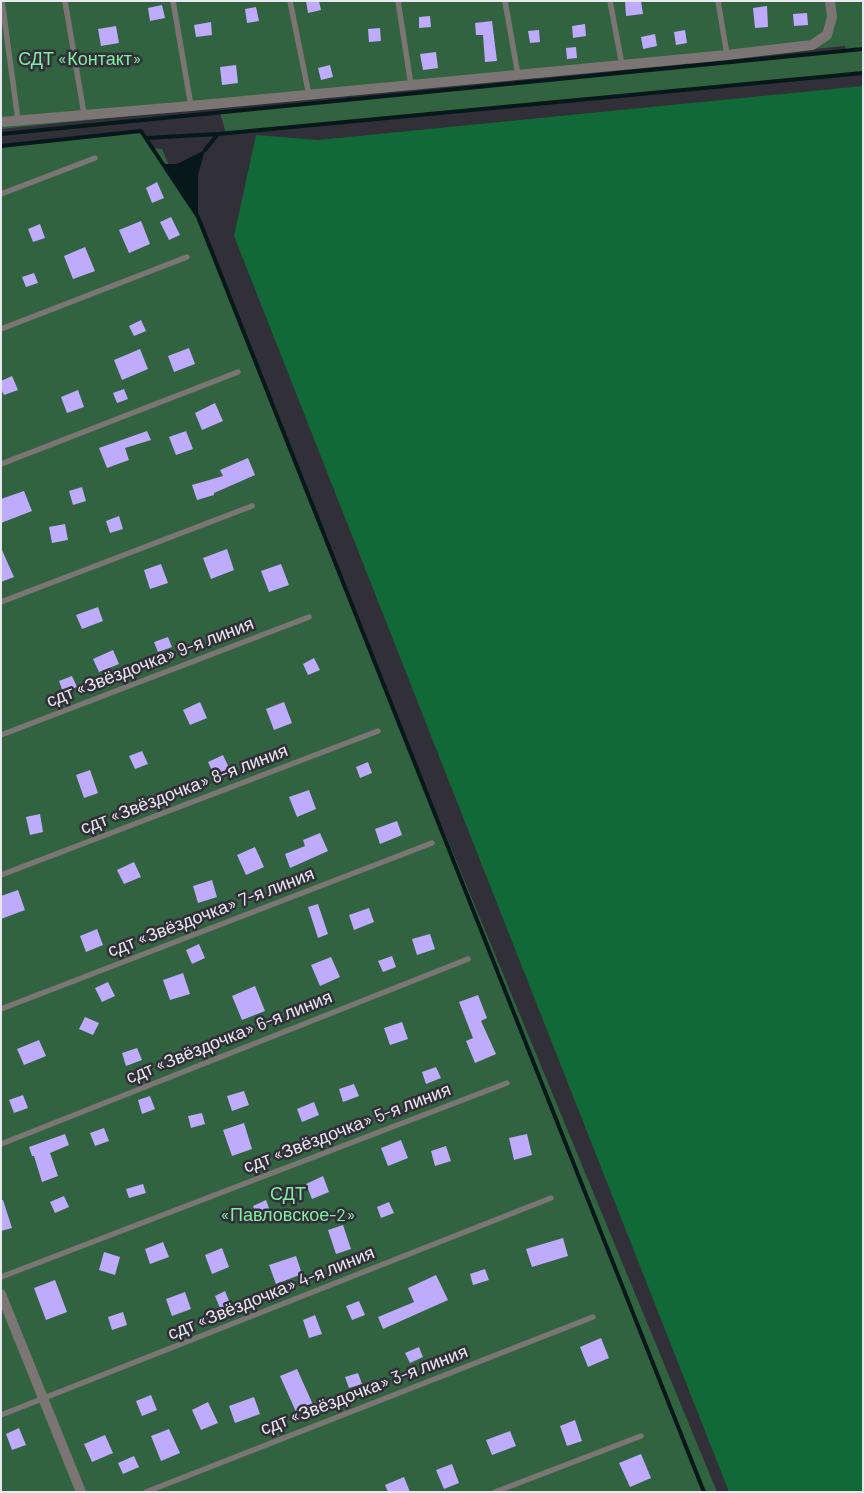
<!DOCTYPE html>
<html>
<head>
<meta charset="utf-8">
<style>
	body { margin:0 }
	#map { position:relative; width:864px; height:1493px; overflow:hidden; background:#312f38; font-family:Barlow,sans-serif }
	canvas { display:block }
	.frame { position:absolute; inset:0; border:2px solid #e9e8ef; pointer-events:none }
</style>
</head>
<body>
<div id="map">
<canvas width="864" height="1493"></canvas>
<div class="frame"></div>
</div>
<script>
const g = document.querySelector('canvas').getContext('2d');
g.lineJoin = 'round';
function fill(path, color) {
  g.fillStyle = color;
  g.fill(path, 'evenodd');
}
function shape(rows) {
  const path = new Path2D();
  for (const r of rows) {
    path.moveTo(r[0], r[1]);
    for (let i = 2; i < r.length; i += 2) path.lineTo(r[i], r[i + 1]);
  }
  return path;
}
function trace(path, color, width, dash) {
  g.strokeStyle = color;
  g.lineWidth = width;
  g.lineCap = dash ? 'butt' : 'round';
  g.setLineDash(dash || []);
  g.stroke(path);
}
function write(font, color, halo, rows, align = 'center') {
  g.font = font + ' Barlow,sans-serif';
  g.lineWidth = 5;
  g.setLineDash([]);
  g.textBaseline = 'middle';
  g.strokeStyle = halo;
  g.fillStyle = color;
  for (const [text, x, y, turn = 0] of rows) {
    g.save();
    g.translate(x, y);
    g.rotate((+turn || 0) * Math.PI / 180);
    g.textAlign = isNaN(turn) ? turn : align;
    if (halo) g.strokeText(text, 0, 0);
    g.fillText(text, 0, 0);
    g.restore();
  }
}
fill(shape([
	[1,1,863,1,863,73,226,133,220,113,846,51,845,46,498,78,1,129],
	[141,131,152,148,162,149,179,189,198,217,380,676,717,1492,1,1492,1,146]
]), '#326341');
fill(shape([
	[863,86,863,1492,729,1492,234,236,256,135,318,140]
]), '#106937');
fill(shape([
	[205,150,198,175,198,217,163,164,177,164]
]), '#07181a');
trace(shape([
	[1,134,863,49],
	[146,138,218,134,863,73],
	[1,146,141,131,198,217,704,1492],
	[205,150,218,134]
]), '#07181a', 4);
fill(shape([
	[306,1,319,1,321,10,308,13],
	[625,1,641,1,643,14,626,16],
	[162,5,165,18,150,21,148,8],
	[767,6,768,27,755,28,753,8],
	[256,7,259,21,247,23,245,9],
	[807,13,808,25,794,26,793,14],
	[430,16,431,27,419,28,419,17],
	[492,21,497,61,485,62,483,35,476,35,475,23],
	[211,22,212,35,196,37,194,25],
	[585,24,586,36,573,38,572,26],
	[116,26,119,43,101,46,98,29],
	[380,28,381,41,369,42,368,29],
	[539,30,540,42,530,43,528,31],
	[685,30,687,43,676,45,674,32],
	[655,34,657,46,643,49,641,37],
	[576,47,577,58,567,59,566,48],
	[436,52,438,68,423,70,420,54],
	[236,65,238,83,222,85,220,67],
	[330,65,333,77,321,80,318,68],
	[157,182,164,198,152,203,146,188],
	[171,217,180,235,169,240,160,222],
	[141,221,150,244,129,253,119,230],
	[40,224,45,238,33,242,28,229],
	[85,247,95,271,73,279,64,256],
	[34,273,38,283,26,287,22,277],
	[141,320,146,331,134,336,129,326],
	[189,348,195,364,174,372,168,356],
	[140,349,148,369,122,380,114,360],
	[12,376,18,390,4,395,1,389,1,381],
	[124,389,128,399,117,403,113,393],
	[78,390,84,407,67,413,61,397],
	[215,403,223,421,202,430,195,413],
	[147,431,151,440,125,448,129,460,107,468,99,448],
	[186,431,193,449,176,455,169,437],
	[248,458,255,475,214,493,214,495,197,500,192,485,223,476,220,470],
	[82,487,86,501,73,505,69,491],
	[24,491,32,511,1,523,1,499],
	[119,516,123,529,110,533,106,521],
	[65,524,68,540,52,543,49,527],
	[1,548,14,577,1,582],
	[227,549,234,570,211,579,203,558],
	[161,564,168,583,150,589,144,570],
	[281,564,289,585,269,592,261,571],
	[98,607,103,621,82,629,76,615],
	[168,637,172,647,158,652,154,642],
	[113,650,119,664,99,672,93,659],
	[314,658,320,670,308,675,303,664],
	[72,676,77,687,63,692,59,681],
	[200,702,207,718,190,725,183,710],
	[284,702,292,723,274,730,266,709],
	[142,751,148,764,135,769,129,756],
	[223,755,230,770,215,777,208,762],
	[368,762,372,773,360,778,356,767],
	[90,770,98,793,84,798,76,775],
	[309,790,316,809,297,817,289,797],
	[40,814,43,832,30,835,26,817],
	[397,821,402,835,380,844,375,829],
	[320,833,328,851,290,868,285,854,305,846,303,840],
	[255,847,264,867,246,875,237,855],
	[134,862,141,877,124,884,117,870],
	[212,880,217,897,198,903,193,886],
	[18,890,25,910,1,919,1,896],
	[318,904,328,934,318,938,308,907],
	[369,908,374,922,354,930,349,915],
	[97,929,103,945,86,952,80,936],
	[430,934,435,949,417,955,412,939],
	[199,944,205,958,192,964,186,950],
	[392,956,396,967,383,972,378,961],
	[331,957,340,977,320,986,311,965],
	[183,973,190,994,170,1000,163,980],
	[108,982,115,996,102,1002,95,988],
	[255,986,265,1011,242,1020,232,996],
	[478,995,487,1018,481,1021,496,1054,475,1063,466,1041,473,1038,459,1002],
	[85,1017,99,1023,93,1035,79,1029],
	[402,1022,408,1039,390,1045,384,1028],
	[39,1040,46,1056,24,1065,17,1049],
	[137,1048,142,1060,126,1066,122,1053],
	[436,1067,441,1078,426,1084,422,1072],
	[354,1084,359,1096,343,1102,339,1089],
	[244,1091,249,1105,232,1111,227,1096],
	[23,1095,28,1108,14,1113,9,1100],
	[150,1096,155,1109,142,1114,138,1100],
	[314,1102,319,1115,302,1122,297,1109],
	[202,1113,205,1124,191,1128,188,1116],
	[244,1123,252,1149,232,1156,223,1130],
	[104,1128,109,1141,95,1146,90,1133],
	[65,1134,69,1145,50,1153,58,1176,42,1182,34,1156,32,1156,29,1147],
	[527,1134,532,1155,514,1160,509,1138],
	[401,1140,408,1158,388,1166,381,1148],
	[446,1146,451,1161,435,1166,431,1151],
	[323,1176,329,1192,312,1199,306,1184],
	[143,1184,146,1193,129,1198,126,1189],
	[64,1196,69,1207,55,1213,50,1202],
	[1,1200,3,1200,12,1228,1,1231],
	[266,1200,272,1216,259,1221,253,1206],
	[389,1202,394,1213,381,1218,377,1207],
	[343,1225,351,1249,336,1254,328,1230],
	[563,1238,568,1256,532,1267,526,1249],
	[163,1242,169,1257,150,1264,145,1249],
	[222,1248,229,1267,212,1274,205,1255],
	[104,1252,120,1257,115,1275,99,1270],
	[296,1256,302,1274,276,1284,269,1265],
	[485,1269,489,1280,473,1285,470,1274],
	[436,1275,448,1300,383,1329,378,1317,414,1302,408,1288],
	[55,1280,67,1312,46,1320,34,1288],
	[225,1291,232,1308,222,1313,215,1296],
	[185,1292,191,1309,172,1316,166,1299],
	[359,1301,365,1315,352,1320,346,1306],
	[123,1312,127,1325,112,1330,108,1317],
	[315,1315,322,1334,309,1338,303,1320],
	[601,1338,609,1358,588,1367,580,1347],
	[419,1347,423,1357,410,1363,405,1353],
	[297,1369,314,1407,297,1414,280,1376],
	[358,1373,362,1384,349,1388,345,1377],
	[151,1395,157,1410,142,1416,136,1401],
	[254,1397,260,1414,235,1423,229,1406],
	[208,1402,218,1423,201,1430,192,1410],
	[575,1420,582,1441,567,1446,560,1426],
	[19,1428,26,1445,12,1450,6,1434],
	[169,1429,180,1453,161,1461,151,1436],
	[510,1431,516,1446,492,1455,486,1440],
	[105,1435,113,1453,92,1462,84,1444],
	[641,1454,651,1478,630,1487,619,1463],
	[134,1456,139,1467,123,1474,118,1463],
	[452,1464,459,1483,444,1489,436,1470],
	[404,1477,410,1492,388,1492,385,1485]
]), '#bfabfb');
trace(shape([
	[2,1,18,120],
	[65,1,84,114],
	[173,1,191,106],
	[290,1,309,95],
	[398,1,411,85],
	[505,1,518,75],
	[610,1,622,65],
	[718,1,727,55],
	[1,194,95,158],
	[1,329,187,257],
	[1,464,238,372],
	[1,602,252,506],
	[1,735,309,617],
	[1,875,378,731],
	[1,1009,432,843],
	[1,1144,468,959],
	[1,1277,507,1083],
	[1,1415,551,1198],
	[146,1492,593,1317],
	[495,1492,641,1436]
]), '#7b7573', 5.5);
trace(shape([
	[1,122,191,106,622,65,727,55,812,45,827,35,832,17,830,1],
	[1,1294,81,1492]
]), '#7b7573', 10);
write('18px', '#81eca2', '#312f38', [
	["СДТ «Контакт»",80,59],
	["СДТ",288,1194],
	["«Павловское-2»",288,1215]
]);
write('18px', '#e9e8ef', '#312f38', [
	["сдт «Звёздочка» 9-я линия",150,662,-21],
	["сдт «Звёздочка» 8-я линия",184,789,-21],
	["сдт «Звёздочка» 7-я линия",211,912,-21],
	["сдт «Звёздочка» 6-я линия",229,1037,-22],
	["сдт «Звёздочка» 5-я линия",347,1128,-21],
	["сдт «Звёздочка» 4-я линия",271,1293,-22],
	["сдт «Звёздочка» 3-я линия",364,1390,-21]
]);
</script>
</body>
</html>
